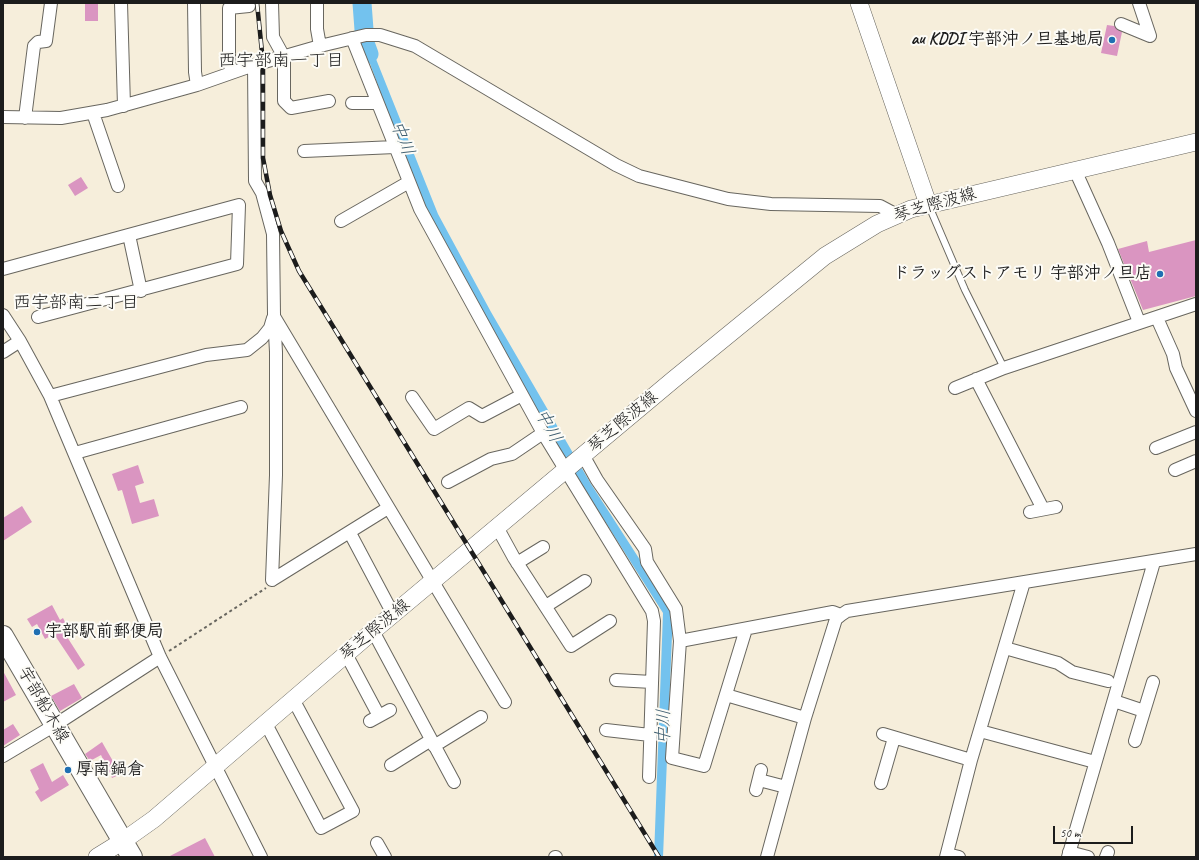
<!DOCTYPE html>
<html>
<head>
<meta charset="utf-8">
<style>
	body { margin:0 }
	#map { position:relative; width:1199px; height:860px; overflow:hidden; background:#f6eedb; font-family:Caveat,sans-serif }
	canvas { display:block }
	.frame { position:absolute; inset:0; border:4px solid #1c1c1c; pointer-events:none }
	.scale { position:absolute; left:1053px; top:826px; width:80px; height:18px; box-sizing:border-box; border:2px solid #1c1c1c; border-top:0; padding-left:5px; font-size:12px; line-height:14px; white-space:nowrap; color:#1c1c1c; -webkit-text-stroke:3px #fdfcf7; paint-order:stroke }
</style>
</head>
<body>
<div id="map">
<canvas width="1199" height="860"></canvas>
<div class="frame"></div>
<div class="scale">50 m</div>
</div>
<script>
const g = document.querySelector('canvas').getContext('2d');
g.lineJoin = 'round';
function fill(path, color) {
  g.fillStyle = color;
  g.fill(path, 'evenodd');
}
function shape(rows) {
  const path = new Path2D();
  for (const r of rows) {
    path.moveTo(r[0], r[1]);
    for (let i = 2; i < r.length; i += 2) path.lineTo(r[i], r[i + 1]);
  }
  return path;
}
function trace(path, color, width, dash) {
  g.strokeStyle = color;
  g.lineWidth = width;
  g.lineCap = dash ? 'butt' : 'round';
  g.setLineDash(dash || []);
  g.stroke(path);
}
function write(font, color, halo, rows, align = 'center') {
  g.font = font + ' Caveat,"Klee One",sans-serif';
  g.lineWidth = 4;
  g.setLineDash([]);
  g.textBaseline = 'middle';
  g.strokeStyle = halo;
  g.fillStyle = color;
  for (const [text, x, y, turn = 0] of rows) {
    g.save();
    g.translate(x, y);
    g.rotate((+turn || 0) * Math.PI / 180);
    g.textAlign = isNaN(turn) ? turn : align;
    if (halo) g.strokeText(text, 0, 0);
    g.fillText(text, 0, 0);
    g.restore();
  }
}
fill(shape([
	[368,39,438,214,491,312,591,484,673,611,663,857,654,857,663,613,561,452,449,256,426,208,387,110,362,42]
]), '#73c2ee');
trace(shape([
	[362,3,365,43,369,54]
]), '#73c2ee', 19);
fill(shape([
	[85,3,98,3,98,21,85,21],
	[1107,25,1114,26,1122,32,1117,56,1101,53],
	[81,177,88,188,75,196,68,185],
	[1196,240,1196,296,1143,310,1118,249,1147,241,1149,252],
	[138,465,144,483,135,486,140,503,154,499,159,516,132,524,122,490,118,491,112,474],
	[22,506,32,522,3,541,3,518],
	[52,605,60,620,63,618,67,626,62,629,85,665,78,670,54,634,45,639,37,624,32,627,27,619],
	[3,671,16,695,3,702],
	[74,684,82,698,60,711,51,696],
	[13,724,20,735,3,746,3,730],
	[102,742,114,763,116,762,121,774,112,778,101,755,90,761,85,754],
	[43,763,52,782,63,775,69,785,41,802,35,792,39,789,30,770],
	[205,838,215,857,168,857]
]), '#da95c1');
const lane = shape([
	[929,206,965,290,1004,368]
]);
const street = shape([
	[121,3,124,106],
	[194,3,195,72,197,85],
	[272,3,273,37,284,57,284,101,291,108,329,101],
	[317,3,317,29,320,46],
	[1121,24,1150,36,1139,3],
	[352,38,420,209,543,433,652,611,654,621,649,777],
	[254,65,255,181,262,193,273,234,274,315,276,352,276,475,272,580],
	[232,72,229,63,229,8,249,6,248,3],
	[352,103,377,103],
	[93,113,118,186],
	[3,117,61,118,107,110,197,85,254,65,320,46,366,35,380,35,415,46,616,165,639,176,728,199,771,204,880,206,897,215],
	[25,118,34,46,38,42,46,41,51,3],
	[304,151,395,147],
	[1075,170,1108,243,1139,322],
	[341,221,409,182],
	[129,235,141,291],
	[3,269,239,205,237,264,38,317],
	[3,315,20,341,50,396,160,657,261,857],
	[275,318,505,702],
	[1157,318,1173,354,1176,368,1196,411],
	[3,352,20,341],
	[976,379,1043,509],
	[955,388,1004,368,1196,304],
	[50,396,206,355,247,350,262,338,270,328,273,318],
	[412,397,434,429,469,408,482,416,522,395],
	[1156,448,1196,432],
	[75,453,241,407],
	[583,455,597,480,645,549,647,562,676,609,680,641,672,758,704,766,746,629],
	[1175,470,1196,461],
	[448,482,491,459,512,454,543,433],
	[1030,512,1056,507],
	[497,527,514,558,571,646,610,621],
	[350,533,393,614],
	[517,563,543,547],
	[272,580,388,508],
	[546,606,585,581],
	[373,631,454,782],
	[680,641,833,612,841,615],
	[1005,648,1058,663,1072,672,1108,681],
	[346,654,379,716],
	[616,680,652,682],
	[726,695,805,718],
	[1114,701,1144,711],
	[370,721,390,710],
	[265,722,321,828,353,811,293,699],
	[606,730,650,735],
	[980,731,1095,762],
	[883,734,971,760],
	[1135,741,1153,682],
	[434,746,481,717],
	[3,756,55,725,160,657],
	[391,765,431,740],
	[759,780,786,787],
	[881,783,894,738],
	[756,790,761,770],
	[377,843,385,857],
	[1069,852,1088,857],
	[947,854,959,857],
	[555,857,556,857],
	[767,857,805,718,836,619,841,615,847,611,1196,554],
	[946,857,971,760,1024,582],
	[1068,857,1154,562],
	[1106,857,1108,852]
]);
const secondary = shape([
	[859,3,928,204],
	[97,857,123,841,154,819,373,631,673,380,825,256,877,224,911,209,1196,142]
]);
const primary = shape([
	[3,636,132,857]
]);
trace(lane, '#68665f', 8);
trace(street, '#68665f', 14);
trace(secondary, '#68665f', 18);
trace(primary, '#68665f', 22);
trace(shape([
	[169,651,266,588]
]), '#68665f', 2, [3, 3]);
trace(lane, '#fff', 6);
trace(street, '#fff', 12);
trace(secondary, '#fff', 17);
trace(primary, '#fff', 20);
const rail = shape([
	[257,3,263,62,263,158,270,195,281,231,299,271,659,857]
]);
trace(rail, '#1c1c1c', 4.5);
trace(rail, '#fdfcf7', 3, [9]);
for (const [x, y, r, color] of [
	[1112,40,4,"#1f6fb2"],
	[1160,274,4,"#1f6fb2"],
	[37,632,4,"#1f6fb2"],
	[68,770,4,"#1f6fb2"]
]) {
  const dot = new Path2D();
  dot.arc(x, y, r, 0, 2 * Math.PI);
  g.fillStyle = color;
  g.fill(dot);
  trace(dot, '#fdfcf7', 1.5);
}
write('bold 17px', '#1c1c1c', '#fdfcf7', [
	["au KDDI 宇部沖ノ旦基地局",1104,40],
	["ドラッグストアモリ 宇部沖ノ旦店",1152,274],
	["宇部駅前郵便局",45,632,"left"],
	["厚南鍋倉",76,770,"left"]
], 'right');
write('17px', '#1c1c1c', '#fdfcf7', [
	["琴芝際波線",935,205,-16],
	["琴芝際波線",623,422,-40],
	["琴芝際波線",375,630,-40],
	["宇部船木線",43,705,60]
]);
write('18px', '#1c1c1c', '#fdfcf7', [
	["西宇部南一丁目",281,61],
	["西宇部南二丁目",76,303]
]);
write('italic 18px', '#3f5e70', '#fdfcf7', [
	["中川",402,138,69],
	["中川",548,426,61],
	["中川",664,727,-89]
]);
</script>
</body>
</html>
